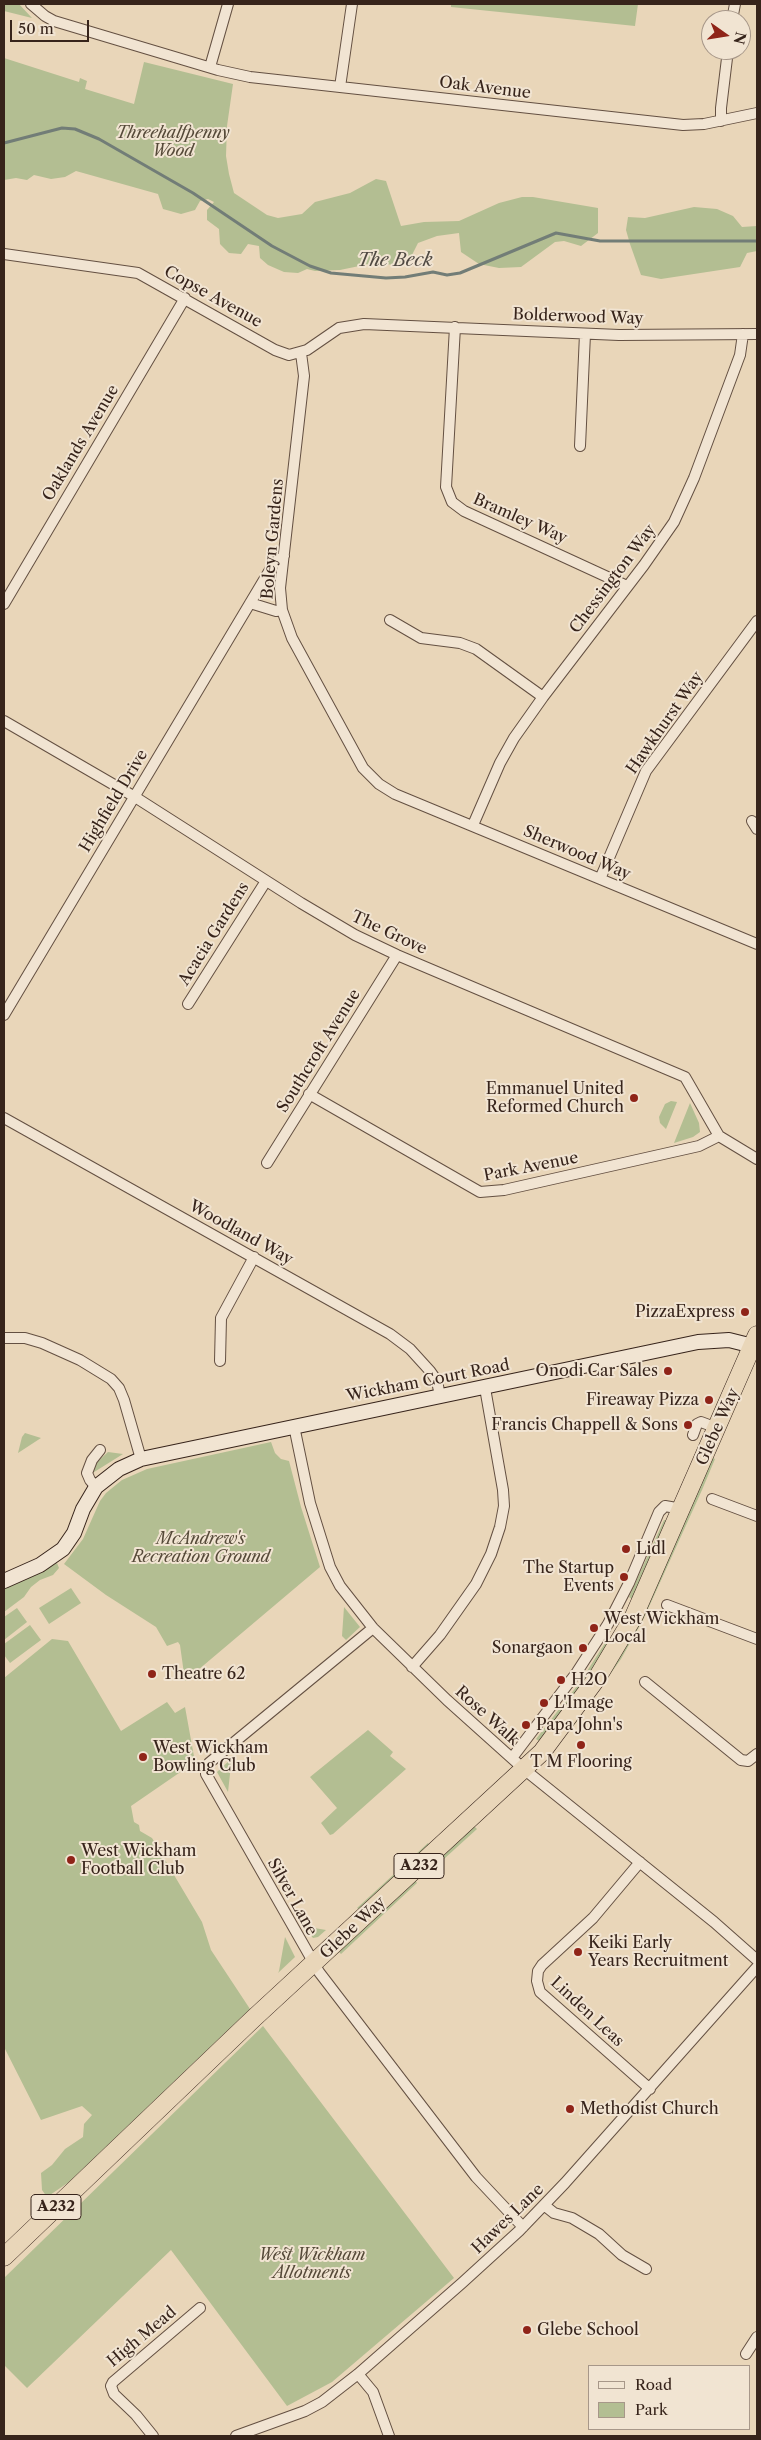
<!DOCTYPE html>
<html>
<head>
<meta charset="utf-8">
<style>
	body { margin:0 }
	#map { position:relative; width:761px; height:2440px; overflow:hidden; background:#e9d6b9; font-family:"Libre Caslon Text",serif }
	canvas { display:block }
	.frame { position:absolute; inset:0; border:5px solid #37241b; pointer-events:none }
	.legend { position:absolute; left:588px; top:2365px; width:162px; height:65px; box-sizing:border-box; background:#f1e4d2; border:1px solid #a79789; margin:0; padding:6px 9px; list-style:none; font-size:15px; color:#37241b }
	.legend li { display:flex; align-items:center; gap:10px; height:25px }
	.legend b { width:25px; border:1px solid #a79789 }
	.north { position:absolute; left:701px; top:10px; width:50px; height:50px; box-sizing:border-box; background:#f1e4d2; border:1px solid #a79789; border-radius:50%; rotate:103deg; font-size:14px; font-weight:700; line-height:20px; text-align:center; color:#37241b }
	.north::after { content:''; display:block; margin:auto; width:18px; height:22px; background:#8f2418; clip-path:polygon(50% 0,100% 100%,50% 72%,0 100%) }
	.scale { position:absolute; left:10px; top:20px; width:79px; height:22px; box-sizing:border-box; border:2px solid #37241b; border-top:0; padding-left:6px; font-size:15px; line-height:18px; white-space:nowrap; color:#37241b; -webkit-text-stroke:4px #f1e4d2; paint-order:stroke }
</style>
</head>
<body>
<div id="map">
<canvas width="761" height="2440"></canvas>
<div class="frame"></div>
<ul class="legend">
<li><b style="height:6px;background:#f1e4d2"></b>Road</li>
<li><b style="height:14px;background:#b3be92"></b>Park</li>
</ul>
<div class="north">N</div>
<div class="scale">50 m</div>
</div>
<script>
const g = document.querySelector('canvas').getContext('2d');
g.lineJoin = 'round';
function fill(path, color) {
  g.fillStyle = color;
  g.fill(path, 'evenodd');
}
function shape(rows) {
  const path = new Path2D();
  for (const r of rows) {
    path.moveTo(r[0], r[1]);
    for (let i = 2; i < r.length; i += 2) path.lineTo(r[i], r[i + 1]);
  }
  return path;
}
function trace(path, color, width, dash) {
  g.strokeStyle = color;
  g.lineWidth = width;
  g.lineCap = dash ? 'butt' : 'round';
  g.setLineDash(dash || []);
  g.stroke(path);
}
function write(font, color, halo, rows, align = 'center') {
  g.font = font + ' "Libre Caslon Text",serif';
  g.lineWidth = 4;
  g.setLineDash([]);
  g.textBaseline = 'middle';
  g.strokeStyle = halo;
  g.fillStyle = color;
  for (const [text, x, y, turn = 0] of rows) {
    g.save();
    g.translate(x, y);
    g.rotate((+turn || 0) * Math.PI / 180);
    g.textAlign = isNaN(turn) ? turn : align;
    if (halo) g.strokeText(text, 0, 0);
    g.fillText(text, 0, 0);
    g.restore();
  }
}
fill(shape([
	[4,4,19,4,32,18,4,11],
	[451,4,638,4,635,26,451,7],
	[4,58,79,82,80,78,87,81,85,89,134,104,144,62,233,84,227,126,226,156,229,174,234,193,267,215,278,218,302,214,315,202,350,193,376,179,386,181,401,226,424,222,459,221,499,203,522,197,533,197,598,208,598,233,581,246,564,241,555,242,521,267,499,268,479,264,461,252,459,233,437,236,418,243,407,265,369,264,340,270,315,271,307,269,298,273,284,272,268,265,260,258,259,246,248,244,241,254,229,253,220,244,219,229,207,220,207,210,214,202,208,199,200,201,195,210,181,214,163,209,158,194,76,171,65,177,51,179,34,175,27,180,16,178,4,180],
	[694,207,717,209,733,216,742,227,757,226,757,251,747,253,740,267,661,279,641,275,630,244,626,230,628,217,645,218],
	[671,1101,677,1102,666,1129,660,1123,659,1117,665,1104],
	[690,1103,699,1123,700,1132,693,1137,674,1143],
	[25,1433,41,1438,18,1453,22,1437],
	[271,1442,275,1453,281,1459,289,1461,301,1507,320,1567,185,1681,180,1645,178,1642,167,1646,156,1627,106,1595,64,1564,83,1539,100,1501,106,1493,122,1480,147,1469],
	[108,1452,123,1454,91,1474,94,1465],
	[713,1458,715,1459,702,1490,643,1620,621,1659,571,1729,569,1727,668,1559],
	[664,1520,668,1521,632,1599,629,1597],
	[57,1563,59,1568,53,1575,40,1580,31,1587,24,1597,4,1612,4,1588],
	[71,1588,81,1603,49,1624,39,1608],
	[344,1607,360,1627,346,1640,342,1636],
	[17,1608,27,1622,4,1640,4,1617],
	[30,1625,41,1640,10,1663,4,1655,4,1644],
	[52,1639,68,1641,121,1731,167,1702,175,1713,185,1707,195,1762,131,1806,134,1822,139,1825,140,1831,152,1838,202,1922,211,1950,250,2009,69,2182,47,2197,42,2190,41,2173,52,2165,65,2149,83,2137,84,2124,92,2115,82,2106,41,2120,4,2047,4,1678],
	[607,1640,610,1642,602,1657,539,1741,536,1739,580,1682],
	[368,1730,393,1752,390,1756,406,1769,333,1834,330,1835,321,1823,337,1808,310,1777],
	[231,1759,230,1774,228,1792,217,1772],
	[474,1826,477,1829,423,1878,421,1875],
	[428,1843,430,1846,360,1910,357,1908],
	[415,1880,417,1883,341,1954,339,1952,364,1927],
	[303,1926,326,1930,318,1937,313,1938],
	[285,1937,295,1957,278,1973,279,1971],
	[263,2026,454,2278,332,2382,287,2406,171,2250,27,2388,4,2365,4,2278]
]), '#b3be92');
trace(shape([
	[4,143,62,128,75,129,99,139,193,193,272,246,310,266,331,273,386,278,405,277,433,272,447,275,460,273,556,233,600,241,757,241]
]), '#727d77', 3);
const street = shape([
	[31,4,45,16,54,21,218,70,250,77,683,125,704,124,757,113],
	[732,20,735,4],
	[210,67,228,4],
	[340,87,352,4],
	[721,121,721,108,728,50],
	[4,254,138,273,275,350,289,355,307,350,339,328,364,324,619,335,757,334],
	[455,327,446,487,452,502,464,511,627,586],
	[301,353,304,376,280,588,282,610,292,638,363,768,379,784,395,794,757,944],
	[580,446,585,334],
	[250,603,276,611,282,610],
	[4,604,185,298],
	[390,620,421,638,460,643,476,649,543,697],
	[4,721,135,797,301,903,355,935,397,955,685,1077,719,1136,757,1159],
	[752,821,757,829],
	[473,825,500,763,514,738,543,697,644,565,674,522,694,478,740,355,743,334],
	[600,879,646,771,757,621],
	[188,1004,266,881],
	[4,1015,274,563,284,556],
	[309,1094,480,1192,504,1190,699,1146,719,1136],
	[4,1118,390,1334,410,1349,430,1371,437,1381,440,1396],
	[267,1163,397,955],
	[4,1338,25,1338,42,1343,80,1360,111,1379,119,1388,124,1400,141,1459],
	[220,1361,221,1318,254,1257],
	[294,1426,310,1503,330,1567,340,1586,373,1628,447,1700,525,1770,714,1922,757,1960],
	[693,1435,697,1424,701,1422,717,1428],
	[96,1487,90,1480,87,1473,92,1460,100,1450],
	[712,1499,757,1516],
	[667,1605,757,1639],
	[373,1628,209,1763,206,1767,206,1774,319,1972,476,2177,523,2227],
	[412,1667,440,1635,476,1584,491,1554,500,1527,504,1506,503,1490,485,1388],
	[645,1682,741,1760,748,1761,757,1754],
	[512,1758,577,1672,608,1624,629,1583,659,1512,665,1506,682,1509],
	[640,1862,593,1918,542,1965,538,1971,537,1981,540,1992,650,2089],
	[544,2205,554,2213,572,2218,599,2234,622,2255,646,2269],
	[746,2354,757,2337],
	[358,2374,373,2392,389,2436],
	[153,2436,136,2415,114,2394,111,2386,113,2382,200,2308],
	[236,2436,305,2411,322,2402,358,2374,462,2283,519,2231,565,2183,757,1967]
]);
const secondary = shape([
	[4,1581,40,1565,63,1549,74,1533,83,1509,96,1487,119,1469,141,1459,698,1342,729,1340,753,1346]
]);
const highway = shape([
	[4,2257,254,2018,542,1752,597,1678,634,1616,757,1335]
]);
trace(street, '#645042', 12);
trace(secondary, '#37241b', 16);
trace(highway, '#37241b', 19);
trace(street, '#f1e4d2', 10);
trace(secondary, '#f1e4d2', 14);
trace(highway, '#e9d6b9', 18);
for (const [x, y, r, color] of [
	[634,1098,5,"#8f2418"],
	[745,1312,5,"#8f2418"],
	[668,1371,5,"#8f2418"],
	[709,1400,5,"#8f2418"],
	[688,1425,5,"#8f2418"],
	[626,1549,5,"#8f2418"],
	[624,1577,5,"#8f2418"],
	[594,1628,5,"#8f2418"],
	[583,1648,5,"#8f2418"],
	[152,1674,5,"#8f2418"],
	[561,1680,5,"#8f2418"],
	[544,1703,5,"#8f2418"],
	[526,1725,5,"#8f2418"],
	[581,1745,5,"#8f2418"],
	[143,1757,5,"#8f2418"],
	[71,1860,5,"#8f2418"],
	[578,1952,5,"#8f2418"],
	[570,2109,5,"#8f2418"],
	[527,2330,5,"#8f2418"]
]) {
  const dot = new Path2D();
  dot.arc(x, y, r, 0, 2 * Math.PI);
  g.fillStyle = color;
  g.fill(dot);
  trace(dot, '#f1e4d2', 2);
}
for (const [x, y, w] of [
	[419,1866,50],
	[56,2207,50]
]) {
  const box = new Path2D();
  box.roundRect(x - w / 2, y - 12.5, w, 25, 4);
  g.fillStyle = '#f1e4d2';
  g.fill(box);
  trace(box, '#37241b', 1);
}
write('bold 15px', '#37241b', null, [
	["A232",419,1866],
	["A232",56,2207]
]);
write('16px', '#37241b', '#f1e4d2', [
	["Oak Avenue",485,88,7],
	["Copse Avenue",213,297,29],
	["Bolderwood Way",578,317,2],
	["Oaklands Avenue",81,443,-59],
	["Bramley Way",520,519,24],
	["Boleyn Gardens",273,539,-85],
	["Chessington Way",613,579,-53],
	["Hawkhurst Way",665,723,-55],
	["Highfield Drive",114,801,-59],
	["Sherwood Way",577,853,23],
	["The Grove",389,933,25],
	["Acacia Gardens",214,934,-58],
	["Southcroft Avenue",319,1051,-58],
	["Park Avenue",531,1167,-11],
	["Woodland Way",241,1233,29],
	["Wickham Court Road",428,1381,-11],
	["Glebe Way",718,1427,-66],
	["Rose Walk",487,1716,42],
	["Silver Lane",292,1897,61],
	["Glebe Way",353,1928,-43],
	["Linden Leas",587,2012,43],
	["Hawes Lane",508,2219,-44],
	["High Mead",142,2337,-40]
]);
write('italic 16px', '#564a39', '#f1e4d2', [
	["Threehalfpenny",173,133],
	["Wood",173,151],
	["McAndrew's",201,1539],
	["Recreation Ground",201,1557],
	["West Wickham",312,2255],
	["Allotments",312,2273]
]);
write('16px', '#37241b', '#f1e4d2', [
	["Emmanuel United",624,1089,"right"],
	["Reformed Church",624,1107,"right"],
	["PizzaExpress",735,1312,"right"],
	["Onodi Car Sales",658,1371,"right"],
	["Fireaway Pizza",699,1400,"right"],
	["Francis Chappell & Sons",678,1425,"right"],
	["Lidl",636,1549],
	["The Startup",614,1568,"right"],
	["Events",614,1586,"right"],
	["West Wickham",604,1619],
	["Local",604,1637],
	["Sonargaon",573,1648,"right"],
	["Theatre 62",162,1674],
	["H2O",571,1680],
	["L'Image",554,1703],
	["Papa John's",536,1725],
	["West Wickham",153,1748],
	["Bowling Club",153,1766],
	["T M Flooring",581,1762,"center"],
	["West Wickham",81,1851],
	["Football Club",81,1869],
	["Keiki Early",588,1943],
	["Years Recruitment",588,1961],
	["Methodist Church",580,2109],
	["Glebe School",537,2330]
], 'left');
write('italic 18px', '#504942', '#f1e4d2', [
	["The Beck",395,261]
]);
</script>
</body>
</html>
